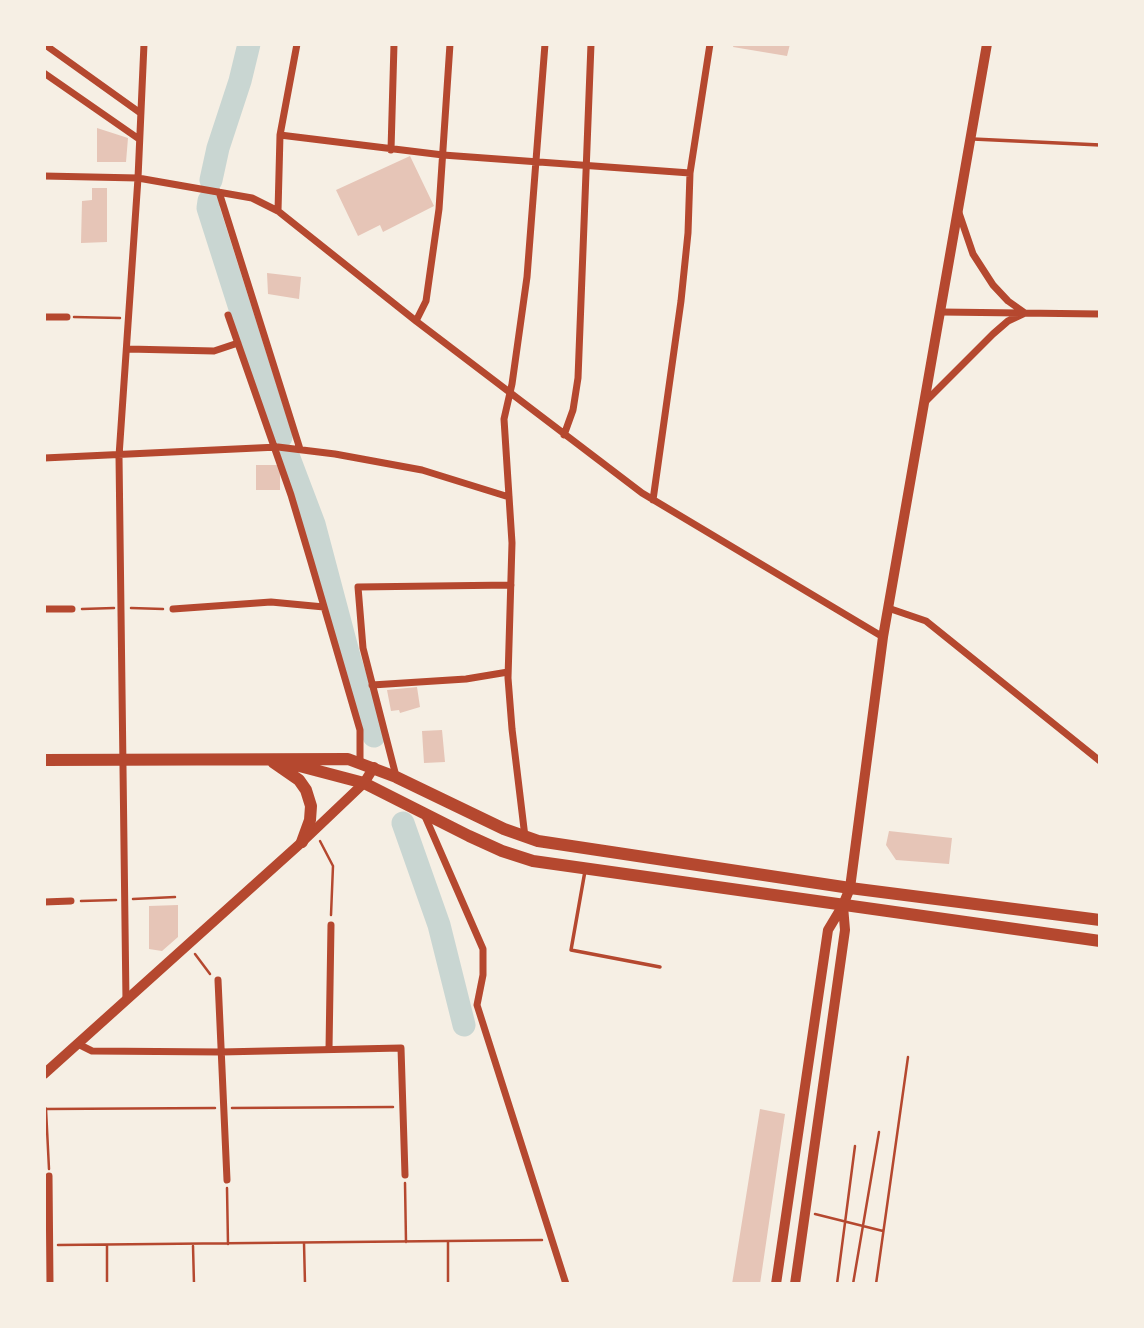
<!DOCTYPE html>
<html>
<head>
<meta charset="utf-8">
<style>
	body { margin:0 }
	#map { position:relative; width:1144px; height:1328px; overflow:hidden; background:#f6efe4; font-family:Commissioner,sans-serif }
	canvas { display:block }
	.frame { position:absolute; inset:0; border:46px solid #f6efe4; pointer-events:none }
</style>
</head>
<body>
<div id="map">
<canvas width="1144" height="1328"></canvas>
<div class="frame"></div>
</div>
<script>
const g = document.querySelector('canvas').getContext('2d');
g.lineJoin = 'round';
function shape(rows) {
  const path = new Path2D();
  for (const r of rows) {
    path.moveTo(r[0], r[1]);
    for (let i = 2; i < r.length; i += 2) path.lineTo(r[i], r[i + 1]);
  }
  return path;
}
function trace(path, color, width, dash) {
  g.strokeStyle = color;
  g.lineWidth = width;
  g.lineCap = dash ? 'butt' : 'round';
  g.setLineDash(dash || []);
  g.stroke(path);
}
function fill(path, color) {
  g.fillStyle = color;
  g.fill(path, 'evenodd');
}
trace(shape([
	[211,180,218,148,240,81,249,44],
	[209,201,208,208,281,437],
	[289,458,314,524,350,660,374,736],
	[403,823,439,925,464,1025]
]), '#c9d6d2', 23);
fill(shape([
	[734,44,790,44,787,56,733,47],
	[97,128,128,138,126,162,97,162],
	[410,156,434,206,383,232,380,225,358,236,336,190],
	[92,188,107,188,107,242,81,243,82,201,92,200],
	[267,273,301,277,299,299,268,294],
	[256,465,280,465,280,490,256,490],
	[417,687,420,707,400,713,399,710,391,711,387,690],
	[442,730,445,762,424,763,422,731],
	[889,831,952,838,949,864,896,860,886,845],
	[178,905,178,937,162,951,149,949,149,906],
	[760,1109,785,1114,760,1284,732,1284]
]), '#e6c5b7');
trace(shape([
	[74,317,120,318],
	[131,608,163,609],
	[82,609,114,608],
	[320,841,333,866,331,915],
	[133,899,175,897],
	[81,901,116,900],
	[195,954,210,974],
	[44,1106,46,1109,215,1108],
	[232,1108,393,1107],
	[46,1109,49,1169],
	[405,1183,406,1242],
	[227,1188,228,1244],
	[815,1214,883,1231],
	[448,1242,448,1284],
	[304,1243,305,1284],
	[58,1245,542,1240],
	[107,1246,107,1284],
	[193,1246,194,1284],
	[837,1284,855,1146],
	[853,1284,879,1132],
	[876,1284,908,1057]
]), '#b5482f', 2.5);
trace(shape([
	[973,139,1100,145],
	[585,871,571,950,660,967]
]), '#b5482f', 3.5);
trace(shape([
	[44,44,139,112],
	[44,73,139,139],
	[280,135,443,155,690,173],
	[391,150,394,44],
	[44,176,138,178,252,198,278,211,416,321,642,493,883,637],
	[219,192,300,449],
	[278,211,280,135,297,44],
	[941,312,1100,314],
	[228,315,291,495,311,562,360,730,360,763],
	[44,317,67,317],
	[416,321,426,301,439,209,450,44],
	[128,349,214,351,238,343],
	[926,401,993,334,1008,321,1025,313,1008,301,993,285,973,254,959,213],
	[564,435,573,410,578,378,591,44],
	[44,458,278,447,335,454,422,470,509,497],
	[653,500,681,301,688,233,690,173,710,44],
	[888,608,926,621,1100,761],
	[44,609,72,609],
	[173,609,271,602,324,607],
	[372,685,466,679,508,672],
	[396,776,363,648,358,587,511,585],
	[424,814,483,949,483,975,477,1005,566,1284],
	[525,837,512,729,508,678,512,543,504,419,512,384,527,277,545,44],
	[44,902,71,901],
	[218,980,227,1180],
	[126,1001,119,456,138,178,144,44],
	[78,1044,92,1051,221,1052,401,1048,405,1175],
	[329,1049,331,925],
	[49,1176,50,1284]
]), '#b5482f', 7);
trace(shape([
	[44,1074,302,842,364,783,374,767]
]), '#b5482f', 10);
trace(shape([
	[776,1284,828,930,843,905,850,888,883,637,987,44],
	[795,1284,845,930,843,906]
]), '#b5482f', 10);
trace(shape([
	[44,760,348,759,396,777,504,829,538,841,850,888,1100,920],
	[273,762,299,780,306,790,311,806,310,820,302,842],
	[288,763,364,783,469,836,502,851,533,861,1100,941]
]), '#b5482f', 12);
</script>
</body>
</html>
